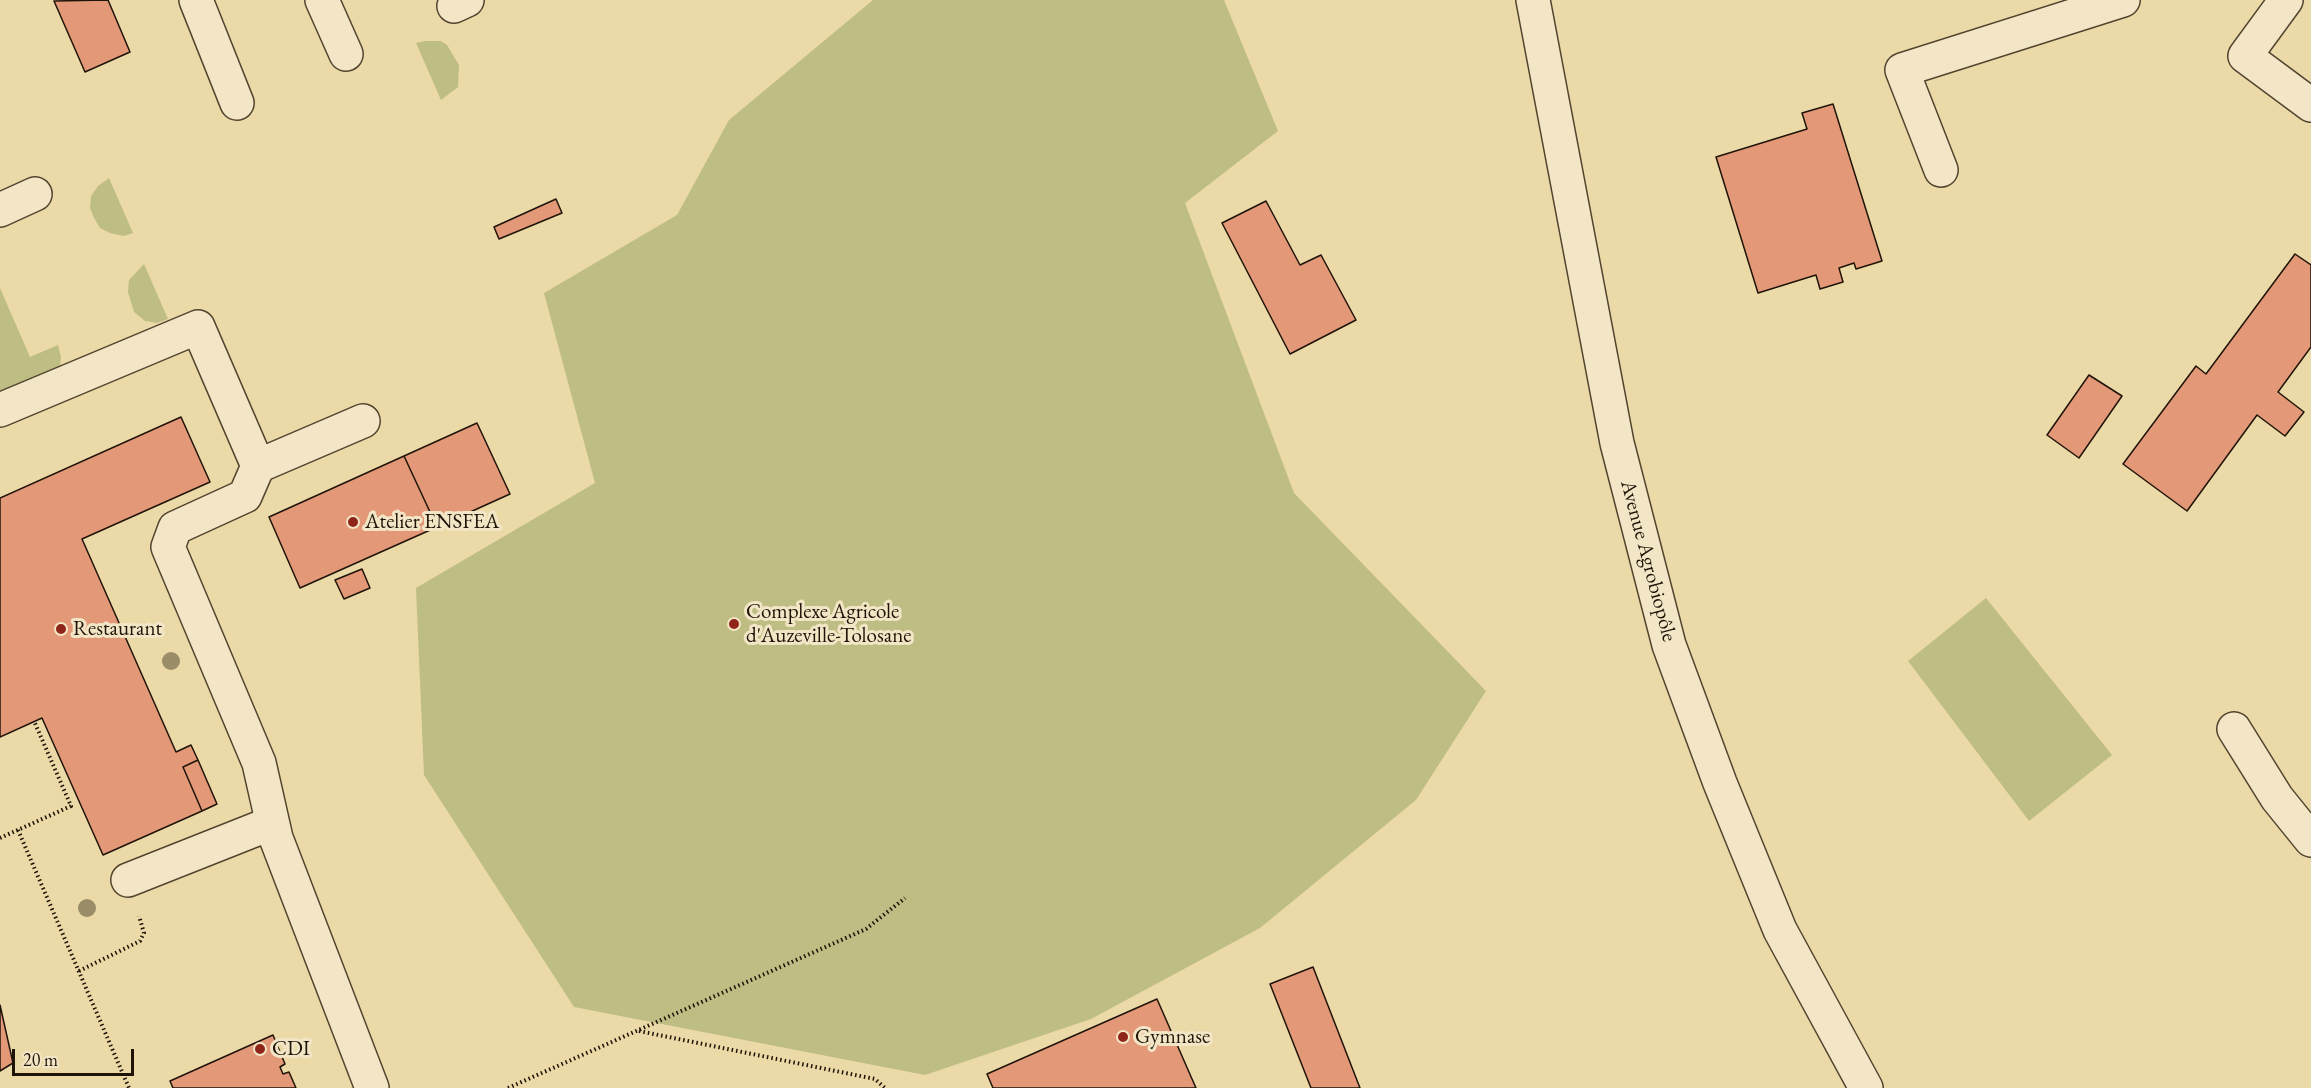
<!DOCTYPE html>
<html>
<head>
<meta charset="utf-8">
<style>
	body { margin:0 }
	#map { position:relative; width:2311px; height:1088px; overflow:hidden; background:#ecd9a8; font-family:"EB Garamond",serif }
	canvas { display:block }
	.scale { position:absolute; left:12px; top:1049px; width:122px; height:27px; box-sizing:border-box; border:3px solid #1f1408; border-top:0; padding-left:8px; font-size:18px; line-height:21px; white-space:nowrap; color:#1f1408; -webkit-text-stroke:4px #f3e6c6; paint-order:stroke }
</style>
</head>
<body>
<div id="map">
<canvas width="2311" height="1088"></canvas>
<div class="scale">20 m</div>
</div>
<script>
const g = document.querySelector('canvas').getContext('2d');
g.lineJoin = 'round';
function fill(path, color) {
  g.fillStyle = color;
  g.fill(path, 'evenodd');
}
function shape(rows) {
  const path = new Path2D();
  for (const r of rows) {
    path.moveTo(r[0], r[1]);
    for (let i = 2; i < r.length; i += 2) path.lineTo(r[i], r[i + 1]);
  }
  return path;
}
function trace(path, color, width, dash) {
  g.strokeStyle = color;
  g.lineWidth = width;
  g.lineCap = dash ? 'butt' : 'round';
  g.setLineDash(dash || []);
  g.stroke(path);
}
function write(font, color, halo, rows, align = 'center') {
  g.font = font + ' "EB Garamond",serif';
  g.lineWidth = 6;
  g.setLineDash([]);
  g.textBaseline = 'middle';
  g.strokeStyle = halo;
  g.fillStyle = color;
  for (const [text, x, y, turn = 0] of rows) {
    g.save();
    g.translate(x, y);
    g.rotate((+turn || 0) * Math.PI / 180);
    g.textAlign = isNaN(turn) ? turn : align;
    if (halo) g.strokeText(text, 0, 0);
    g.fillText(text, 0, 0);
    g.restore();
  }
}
fill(shape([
	[873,0,1224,0,1278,131,1185,203,1294,493,1486,691,1416,800,1260,928,1091,1019,925,1075,574,1007,424,775,416,588,595,483,544,293,677,215,729,120],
	[426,41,441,41,447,45,459,65,458,87,441,100,416,43],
	[109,178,133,233,124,236,110,233,100,228,94,218,90,208,91,196,98,186],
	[144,264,168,319,157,323,145,321,134,312,128,292,129,280],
	[0,288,30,357,58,345,61,357,60,366,53,374,0,396],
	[1986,598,2112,755,2029,821,1908,661]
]), '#bebd83');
const building = shape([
	[108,0,130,52,85,72,54,1,108,0],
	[1833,104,1882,261,1856,269,1854,263,1839,268,1843,282,1820,289,1816,275,1758,293,1716,157,1807,129,1802,113,1833,104],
	[556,199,562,213,499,239,494,227,556,199],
	[1266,201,1300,265,1321,255,1356,320,1290,354,1222,223,1266,201],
	[2295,254,2311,265,2311,347,2278,392,2304,412,2285,436,2257,415,2187,511,2123,464,2196,366,2206,374,2295,254],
	[2089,375,2122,396,2079,458,2047,435,2089,375],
	[181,417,210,482,82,539,176,752,191,745,198,760,183,767,202,811,103,855,42,718,0,737,0,498,181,417],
	[477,423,510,494,437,527,404,456,477,423],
	[404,456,437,527,300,588,269,517,404,456],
	[362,569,370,588,344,599,335,580,362,569],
	[198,760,217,804,202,811,183,767,198,760],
	[1313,967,1360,1088,1311,1088,1270,984,1313,967],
	[1157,999,1196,1088,993,1088,987,1074,1157,999],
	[0,1005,13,1063,0,1071,0,1005],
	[273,1035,285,1064,280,1067,283,1074,289,1072,296,1088,173,1088,170,1081,273,1035]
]);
fill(building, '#e39878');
trace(building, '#1f1408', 1.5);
const minor = shape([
	[196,0,237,103],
	[322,0,346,54],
	[1533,0,1617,443,1669,645,1720,783,1780,930,1866,1088],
	[2286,0,2245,56,2311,105],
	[454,6,467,0],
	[1941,170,1902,70,2123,0],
	[0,210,35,194],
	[0,410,198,327,258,466,245,496,175,528,168,547,259,763,276,838,372,1088],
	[258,466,363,421],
	[2234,729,2277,798,2311,840],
	[128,880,272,823]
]);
trace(minor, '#524530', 36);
trace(shape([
	[18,830,129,1088],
	[0,838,71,806,34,721],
	[79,971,140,941,144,933,139,916],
	[639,1031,875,1079,885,1088],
	[508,1088,866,929,905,898]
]), '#1f1408', 4, [1.5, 3]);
trace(minor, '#f3e6c6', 33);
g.fillStyle = '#9a8d68';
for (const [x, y] of [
	[171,661],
	[87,908]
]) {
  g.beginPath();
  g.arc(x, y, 9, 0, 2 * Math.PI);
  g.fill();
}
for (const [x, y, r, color] of [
	[353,522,6,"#8f2418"],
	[734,624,6,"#8f2418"],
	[61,629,6,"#8f2418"],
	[1123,1037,6,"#8f2418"],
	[260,1049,6,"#8f2418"]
]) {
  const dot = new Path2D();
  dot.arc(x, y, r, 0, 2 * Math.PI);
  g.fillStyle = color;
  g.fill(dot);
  trace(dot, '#f3e6c6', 2);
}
write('21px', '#1f1408', '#f3e6c6', [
	["Atelier ENSFEA",365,522],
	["Complexe Agricole",746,612],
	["d'Auzeville-Tolosane",746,636],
	["Restaurant",73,629],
	["Gymnase",1135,1037],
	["CDI",272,1049]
], 'left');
write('21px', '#1f1408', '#f3e6c6', [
	["Avenue Agrobiopôle",1648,561,75]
]);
</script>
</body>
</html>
